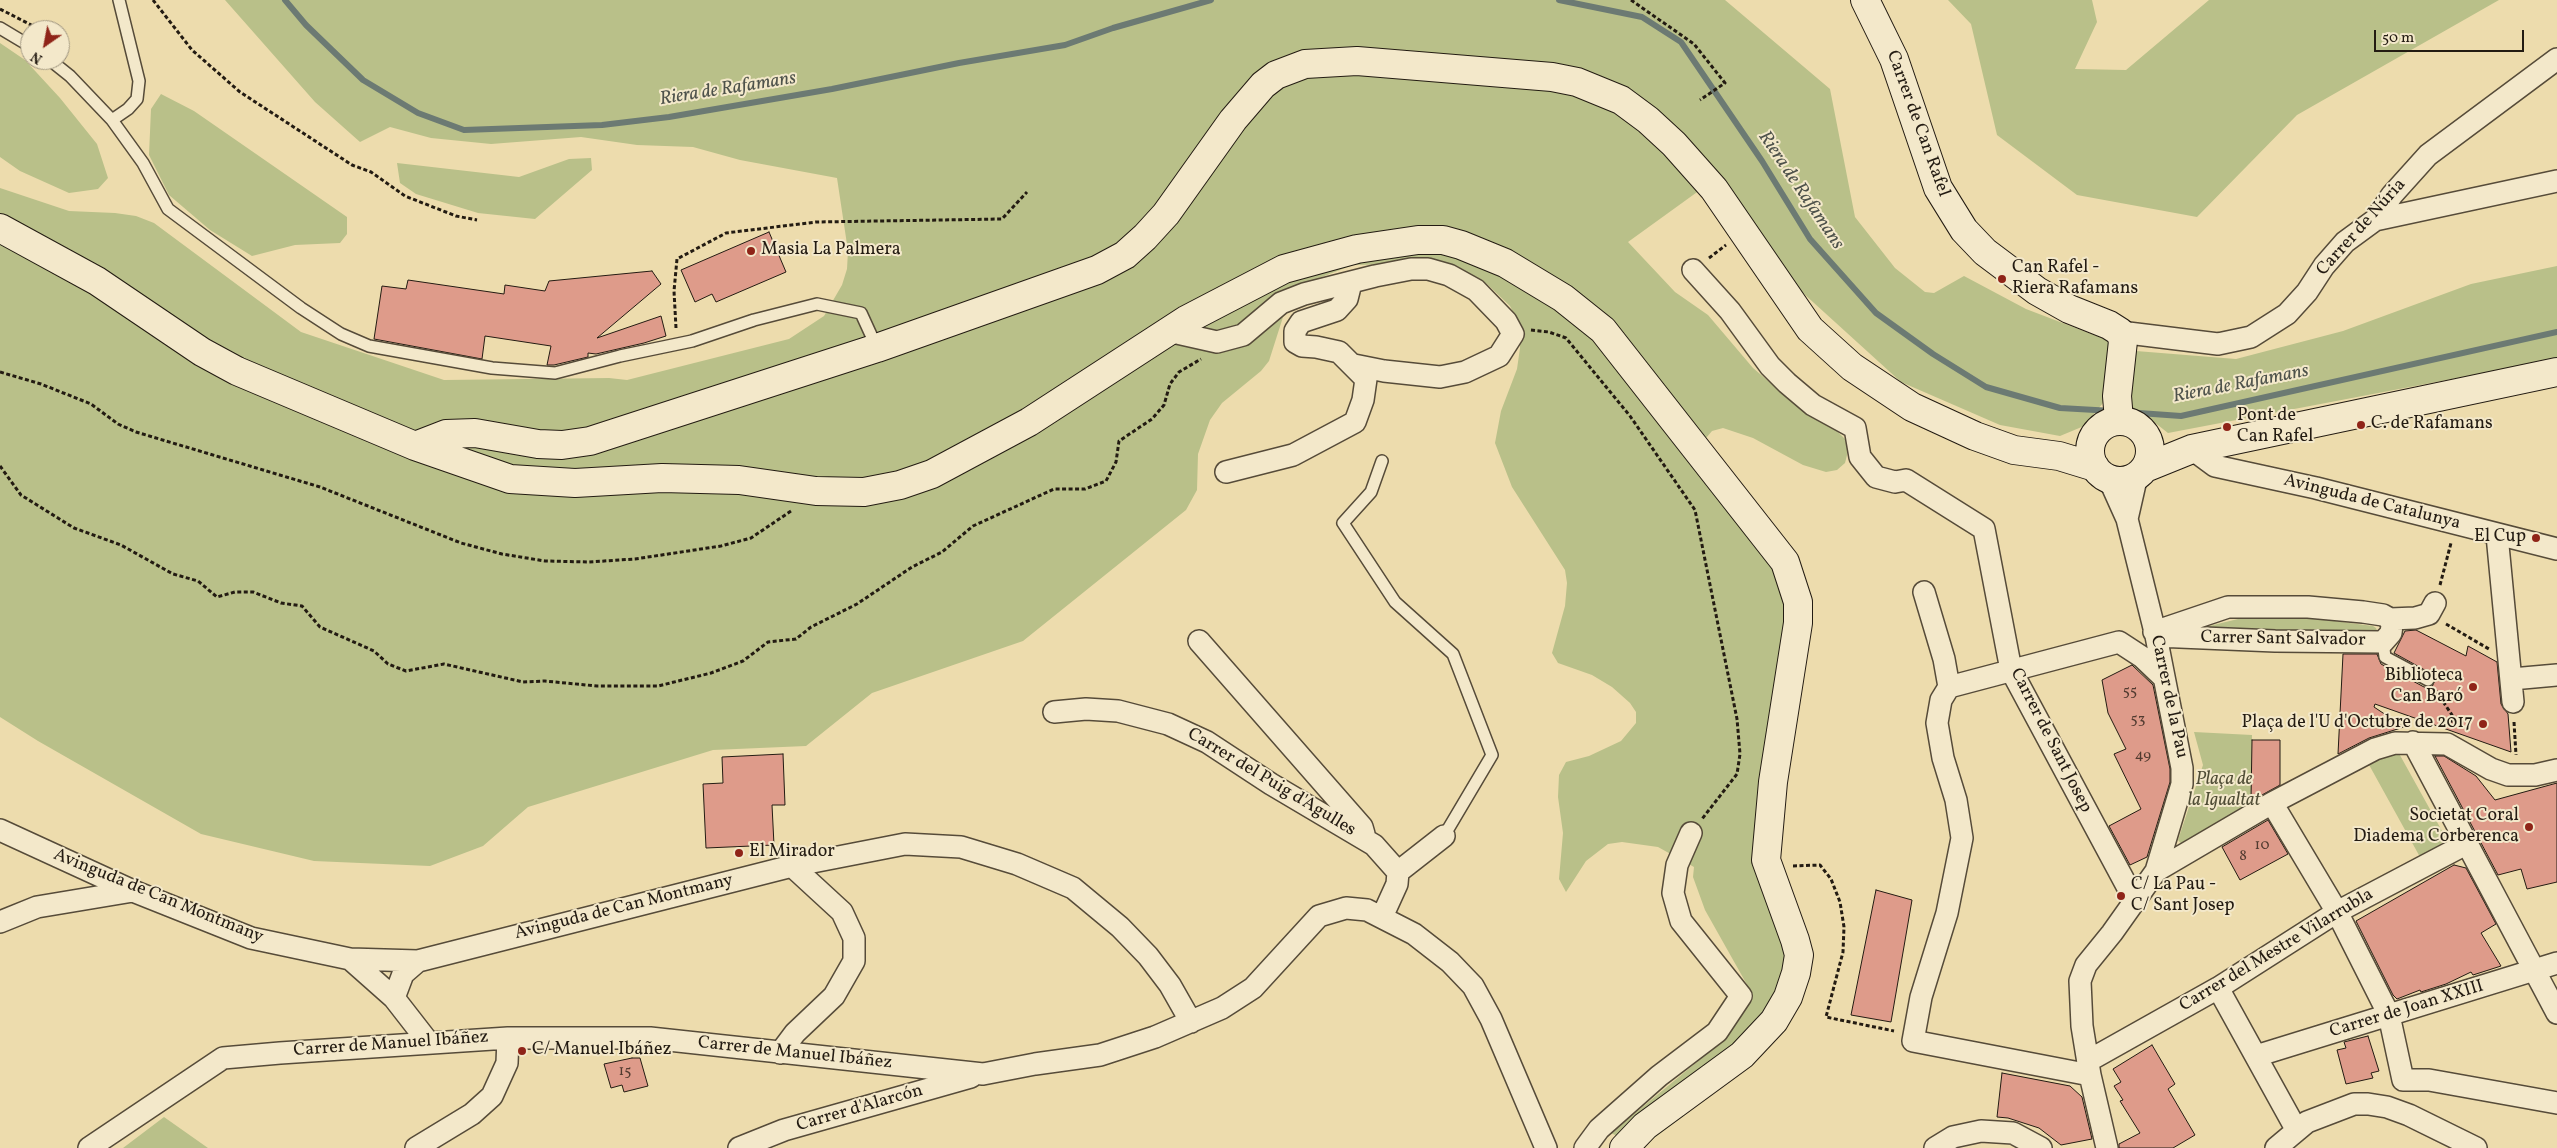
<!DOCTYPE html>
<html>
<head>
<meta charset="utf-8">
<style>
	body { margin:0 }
	#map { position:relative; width:2557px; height:1148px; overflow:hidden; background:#eddcad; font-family:Vollkorn,serif }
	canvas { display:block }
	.north { position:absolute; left:20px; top:20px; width:50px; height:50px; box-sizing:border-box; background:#f3e8ca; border:1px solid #a09680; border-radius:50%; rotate:213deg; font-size:14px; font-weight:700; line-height:20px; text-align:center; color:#231b12 }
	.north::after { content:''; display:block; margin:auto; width:18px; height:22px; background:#8f2418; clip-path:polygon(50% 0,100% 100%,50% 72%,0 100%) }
	.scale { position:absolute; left:2374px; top:30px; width:150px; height:22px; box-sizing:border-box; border:2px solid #231b12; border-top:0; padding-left:6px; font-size:15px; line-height:18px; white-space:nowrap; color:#231b12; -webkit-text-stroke:4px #f3e8ca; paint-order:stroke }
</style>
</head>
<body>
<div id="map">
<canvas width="2557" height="1148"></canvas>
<div class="north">N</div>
<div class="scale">50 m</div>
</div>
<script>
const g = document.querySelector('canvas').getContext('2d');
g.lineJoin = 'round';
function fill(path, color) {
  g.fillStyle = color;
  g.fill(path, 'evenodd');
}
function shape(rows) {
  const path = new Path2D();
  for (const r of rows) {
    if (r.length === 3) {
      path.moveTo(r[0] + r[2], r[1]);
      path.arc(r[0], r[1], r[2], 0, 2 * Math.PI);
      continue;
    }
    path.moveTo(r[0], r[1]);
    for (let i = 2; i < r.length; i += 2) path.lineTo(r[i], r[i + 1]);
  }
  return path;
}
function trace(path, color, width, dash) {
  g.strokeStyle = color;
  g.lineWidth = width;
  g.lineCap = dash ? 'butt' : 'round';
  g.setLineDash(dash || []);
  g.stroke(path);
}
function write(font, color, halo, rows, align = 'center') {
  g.font = font + ' Vollkorn,serif';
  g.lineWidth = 4;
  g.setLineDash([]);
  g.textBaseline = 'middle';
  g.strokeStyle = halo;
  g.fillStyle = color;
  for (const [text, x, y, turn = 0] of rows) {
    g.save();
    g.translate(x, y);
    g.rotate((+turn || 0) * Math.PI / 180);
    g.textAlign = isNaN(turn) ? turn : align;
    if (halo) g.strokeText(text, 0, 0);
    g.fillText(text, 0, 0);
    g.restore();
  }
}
fill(shape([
	[225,0,1725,0,1830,89,1855,217,1895,268,1925,292,1934,293,1964,276,2026,309,2136,351,2236,359,2343,331,2471,284,2557,266,2557,359,2168,433,2140,411,2103,403,2084,426,2060,436,2000,425,1901,382,1792,283,1718,177,1628,242,1675,292,1708,315,1753,368,1781,392,1836,430,1845,439,1848,451,1845,463,1837,470,1826,472,1803,465,1753,438,1723,428,1712,431,1701,444,1788,552,1779,859,1806,985,1796,1009,1752,1064,1641,1148,1611,1133,1726,1038,1750,1002,1750,990,1705,910,1693,877,1694,867,1658,847,1622,842,1608,844,1586,861,1566,892,1559,879,1563,833,1558,797,1559,775,1566,762,1589,756,1621,741,1636,723,1636,712,1630,703,1612,687,1592,675,1558,663,1552,653,1565,606,1567,583,1565,570,1512,487,1495,443,1501,411,1517,369,1520,348,1520,326,1510,306,1487,284,1457,266,1446,263,1353,265,1298,286,1283,317,1269,361,1261,371,1222,403,1210,420,1198,454,1197,490,1186,510,1023,641,872,693,806,746,713,750,528,807,483,846,430,866,314,861,201,834,38,741,0,717,0,188,69,211,115,213,136,216,154,223,301,332,444,380,609,378,627,380,789,339,824,316,842,285,847,269,848,251,837,178,740,160,693,147,637,145,581,137,491,144,431,138,390,127,360,142,315,102],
	[1948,0,2092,0,2097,22,2075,69,2126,70,2209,0,2499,0,2297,115,2197,217,2077,195,1997,135,1971,24],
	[0,43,25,60,60,98,97,144,108,178,98,189,69,193,20,171,0,157],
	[161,94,194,111,347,217,347,234,340,243,295,245,252,256,210,230,169,195,149,155,151,109],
	[591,158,592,170,535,219,478,213,416,194,400,183,397,163,519,177,569,159],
	[2311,618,2373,626,2376,628,2378,634,2371,636,2201,628,2238,619],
	[2194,732,2252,735,2251,809,2184,847,2178,840,2203,765],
	[2396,748,2447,840,2420,857,2368,763],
	[164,1117,208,1148,123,1148]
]), '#b9c089');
trace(shape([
	[285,0,306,25,363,80,418,113,464,130,602,125,669,117,832,89,959,63,1065,45,1113,28,1211,0],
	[1559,0,1642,17,1681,42,1762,161,1810,239,1876,313,1933,354,1986,387,2060,408,2113,411],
	[2125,412,2181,416,2557,332]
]), '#6c7a73', 6);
const building = shape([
	[769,232,786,272,716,302,712,294,695,302,681,270,769,232],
	[652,271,661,284,597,338,661,316,666,336,644,343,596,354,588,353,588,357,554,365,547,365,551,346,485,336,482,359,374,339,382,286,406,289,408,280,504,294,505,285,545,291,549,281,652,271],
	[2416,630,2466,656,2468,646,2497,662,2501,704,2508,714,2511,752,2375,704,2374,707,2404,727,2369,738,2338,754,2343,654,2377,654,2381,664,2424,687,2432,687,2435,680,2432,674,2394,653,2405,631,2416,630],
	[2132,665,2153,685,2170,769,2170,782,2147,857,2130,865,2109,826,2141,809,2114,754,2126,749,2108,713,2102,680,2132,665],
	[2252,740,2280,740,2280,785,2251,801,2252,740],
	[783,754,785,805,772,805,774,845,706,848,703,784,723,783,722,757,783,754],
	[2435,756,2444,756,2476,776,2495,800,2557,783,2557,882,2527,889,2521,869,2498,875,2435,756],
	[2268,820,2288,854,2240,880,2222,847,2268,820],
	[2454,865,2466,868,2496,924,2481,933,2501,966,2473,975,2471,972,2446,984,2421,992,2420,990,2397,999,2393,995,2356,921,2454,865],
	[1876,890,1912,900,1891,1022,1851,1015,1876,890],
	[2368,1036,2379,1071,2371,1073,2373,1078,2346,1084,2337,1050,2346,1048,2344,1042,2368,1036],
	[2152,1045,2175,1084,2168,1089,2195,1135,2173,1148,2119,1148,2119,1144,2140,1133,2120,1101,2123,1100,2114,1086,2121,1082,2113,1069,2152,1045],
	[632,1058,640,1058,648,1086,624,1092,622,1085,611,1088,604,1064,632,1058],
	[2002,1073,2070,1086,2082,1097,2092,1139,2061,1145,2039,1128,2008,1118,1997,1117,2002,1073]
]);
fill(building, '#de9b8a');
trace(building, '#231b12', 1);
const lane = shape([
	[0,28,30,46],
	[50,60,70,76,112,120,143,163,168,209,301,308,341,334,369,346,492,368,555,373,620,356,692,341,754,320,817,304,861,313,877,348],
	[112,120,128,109,137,99,139,81,119,0],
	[1382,461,1371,492,1343,523,1395,602,1453,654,1492,755,1444,836],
	[2383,642,2385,657,2428,680]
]);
const street = shape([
	[2375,220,2557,181],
	[1693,270,1730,311,1770,366,1787,383,1813,405,1855,428,1860,457,1876,477,1895,482,1906,480,1984,529,2011,670,2135,901],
	[1168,331,1217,342,1243,335,1281,303,1304,294,1375,276,1411,269,1428,269,1449,275,1476,290,1506,321,1513,334,1499,356,1465,372,1440,377,1384,371,1354,365],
	[2120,332,2218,344,2251,337,2287,314,2307,292,2324,266,2345,242,2375,220,2392,195,2428,155,2557,59],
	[2192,449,2215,466,2316,488,2557,549],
	[1226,472,1293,455,1355,422,1363,400,1366,379,1339,352,1316,347,1302,346,1295,342,1295,331,1301,322,1337,310,1347,299,1351,283],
	[2127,519,2137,475],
	[2497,535,2513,702],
	[1924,592,1944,659,1949,687,1941,700,1937,723,1943,758,1956,800,1962,838,1947,913,1921,997,1913,1041,2090,1075],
	[2390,619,2415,618,2429,614,2435,603],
	[2154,632,2228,607,2308,607,2363,612,2383,615,2390,619,2392,625,2391,633,2383,642,2275,641,2156,636],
	[1199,641,1362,827,1364,834],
	[2512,679,2557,675],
	[1949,687,2119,642,2142,657,2163,677],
	[1054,712,1086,709,1118,711,1168,724,1207,742,1271,784,1374,845,1398,872,1397,884,1382,917],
	[2413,742,2557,1013],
	[2272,803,2337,912,2389,1015,2403,1080],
	[0,830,133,891,251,938,350,959,418,961,792,866,905,844,961,847,1017,864,1073,888,1120,927,1148,956,1170,985,1191,1022],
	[2156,871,2272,803,2375,749,2395,743,2447,744,2491,769,2508,775,2535,775,2557,770],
	[1398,872,1444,836],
	[0,922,37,907,133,891],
	[350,959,394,998,429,1043],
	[2218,988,2296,1129],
	[394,998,403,974,418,961],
	[780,1053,795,1033,834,996,854,961,854,938,842,912,792,866],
	[2256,1056,2557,963],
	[2088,1061,2218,988,2337,912,2468,843],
	[2403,1080,2429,1080,2557,1103],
	[89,1148,223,1058,280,1053,508,1038,650,1038,983,1074,1035,1064,1100,1055,1155,1037,1222,1008,1253,988,1319,916,1346,908,1367,910,1414,934,1450,962,1473,986,1491,1019,1546,1148],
	[416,1148,472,1114,492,1096,507,1063,508,1038],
	[739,1148,784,1130,971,1077],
	[1585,1148,1599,1129,1659,1076,1717,1032,1741,996,1681,921,1673,893,1677,865,1691,833],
	[1935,1148,1953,1137,1981,1131,2013,1133,2041,1148],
	[2107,1148,2090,1075,2082,1026,2080,981,2086,965,2112,933,2156,871,2182,784,2182,768,2156,636,2127,519,2109,479],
	[2276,1148,2307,1122,2354,1104,2368,1104,2387,1107,2409,1115,2476,1148]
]);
const secondary = shape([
	[1865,0,1894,59,1938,188,1964,230,1985,252,2037,291,2069,309,2109,325,2120,332,2123,341,2117,396,2119,420],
	[0,228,97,281,202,352,237,371,415,446,510,479,575,483,662,478,739,480,816,491,864,492,900,485,932,474,1029,422,1186,320,1284,269,1357,249,1418,240,1443,240,1461,245,1505,263,1563,298,1603,330,1785,562,1798,602,1798,623,1773,782,1766,860,1795,940,1799,955,1796,973,1788,997,1774,1021,1742,1055,1645,1126,1624,1148],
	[2120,451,30],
	[415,446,446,434,475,433,538,444,562,445,590,441,877,348,1097,270,1125,255,1145,237,1166,214,1233,120,1263,85,1276,75,1305,64,1357,61,1552,77,1577,82,1621,100,1648,120,1674,144,1714,189,1810,329,1852,367,1912,407,1975,436,2014,450,2059,456,2095,467],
	[2145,468,2192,449,2557,372]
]);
trace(lane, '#564b39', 14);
trace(street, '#564b39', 24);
trace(secondary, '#231b12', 30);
trace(shape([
	[153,0,192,50,240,92,352,165,371,172,405,196,456,216,477,220],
	[1631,0,1694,44,1725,83,1700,100],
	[0,9,41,30],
	[1709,258,1726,245],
	[676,328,674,291,677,259,726,233,816,222,1002,219,1027,192],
	[1531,330,1549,332,1566,338,1630,416,1695,510,1737,719,1740,754,1737,774,1702,819],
	[0,372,41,384,91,404,118,424,136,432,320,487,461,543,502,554,545,561,589,562,635,559,721,546,751,538,791,511],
	[0,466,21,495,74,528,121,545,173,574,198,581,217,597,235,592,253,592,281,603,302,606,320,627,374,651,388,664,406,671,444,664,523,682,545,681,597,686,658,686,711,673,743,661,768,642,796,639,811,627,857,604,912,567,942,552,973,526,1054,489,1085,489,1106,481,1116,462,1119,441,1152,419,1164,405,1170,384,1179,372,1201,359],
	[2440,585,2451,543],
	[2446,624,2489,649],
	[2436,691,2452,715,2451,724],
	[2514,722,2516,755],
	[1793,866,1820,865,1831,879,1840,902,1844,927,1843,952,1826,1017,1894,1031]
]), '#231b12', 3, [4, 2.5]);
trace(lane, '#f3e8ca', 11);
trace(street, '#f3e8ca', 21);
trace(secondary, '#f3e8ca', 28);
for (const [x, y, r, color] of [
	[751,251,5,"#8f2418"],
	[2002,279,5,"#8f2418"],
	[2361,425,5,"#8f2418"],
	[2227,427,5,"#8f2418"],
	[2536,538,5,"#8f2418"],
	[2473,687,5,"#8f2418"],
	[2483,724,5,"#8f2418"],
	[2529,827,5,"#8f2418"],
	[739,853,5,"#8f2418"],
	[2121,896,5,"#8f2418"],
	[522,1051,5,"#8f2418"]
]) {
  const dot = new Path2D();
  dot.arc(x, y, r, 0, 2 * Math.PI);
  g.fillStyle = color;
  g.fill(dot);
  trace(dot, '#f3e8ca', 2);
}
write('15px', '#523b30', null, [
	["55",2130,692],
	["53",2138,720],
	["49",2143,756],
	["10",2262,846],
	["8",2243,857],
	["15",625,1072]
]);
write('18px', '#231b12', '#f3e8ca', [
	["Carrer de Can Rafel",1917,124,70],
	["Carrer de Núria",2362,228,-48],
	["Avinguda de Catalunya",2372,503,14],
	["Carrer Sant Salvador",2283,640,1],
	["Carrer de la Pau",2168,697,78],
	["Carrer de Sant Josep",2050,741,63],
	["Carrer del Puig d'Agulles",1271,783,31],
	["Avinguda de Can Montmany",158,897,22],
	["Avinguda de Can Montmany",624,908,-14],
	["Carrer del Mestre Vilarrubla",2277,951,-31],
	["Carrer de Joan XXIII",2407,1010,-17],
	["Carrer de Manuel Ibáñez",391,1045,-4],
	["Carrer de Manuel Ibáñez",795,1054,6],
	["Carrer d'Alarcón",860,1109,-16]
]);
write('18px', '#231b12', '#f3e8ca', [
	["Masia La Palmera",761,251],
	["Can Rafel -",2012,269],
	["Riera Rafamans",2012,290],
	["Pont de",2237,417],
	["Can Rafel",2237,438],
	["C. de Rafamans",2371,425],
	["El Cup",2526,538,"right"],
	["Biblioteca",2463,677,"right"],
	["Can Baró",2463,698,"right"],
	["Plaça de l'U d'Octubre de 2017",2473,724,"right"],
	["Societat Coral",2519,817,"right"],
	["Diadema Corberenca",2519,838,"right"],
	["El Mirador",749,853],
	["C/ La Pau -",2131,886],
	["C/ Sant Josep",2131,907],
	["C/ Manuel Ibáñez",532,1051]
], 'left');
write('italic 18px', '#504d36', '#f3e8ca', [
	["Plaça de",2224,781],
	["la Igualtat",2224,802]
]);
write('italic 19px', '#4e524b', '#f3e8ca', [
	["Riera de Rafamans",728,90,-9],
	["Riera de Rafamans",1800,191,56],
	["Riera de Rafamans",2241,385,-11]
]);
</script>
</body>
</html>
